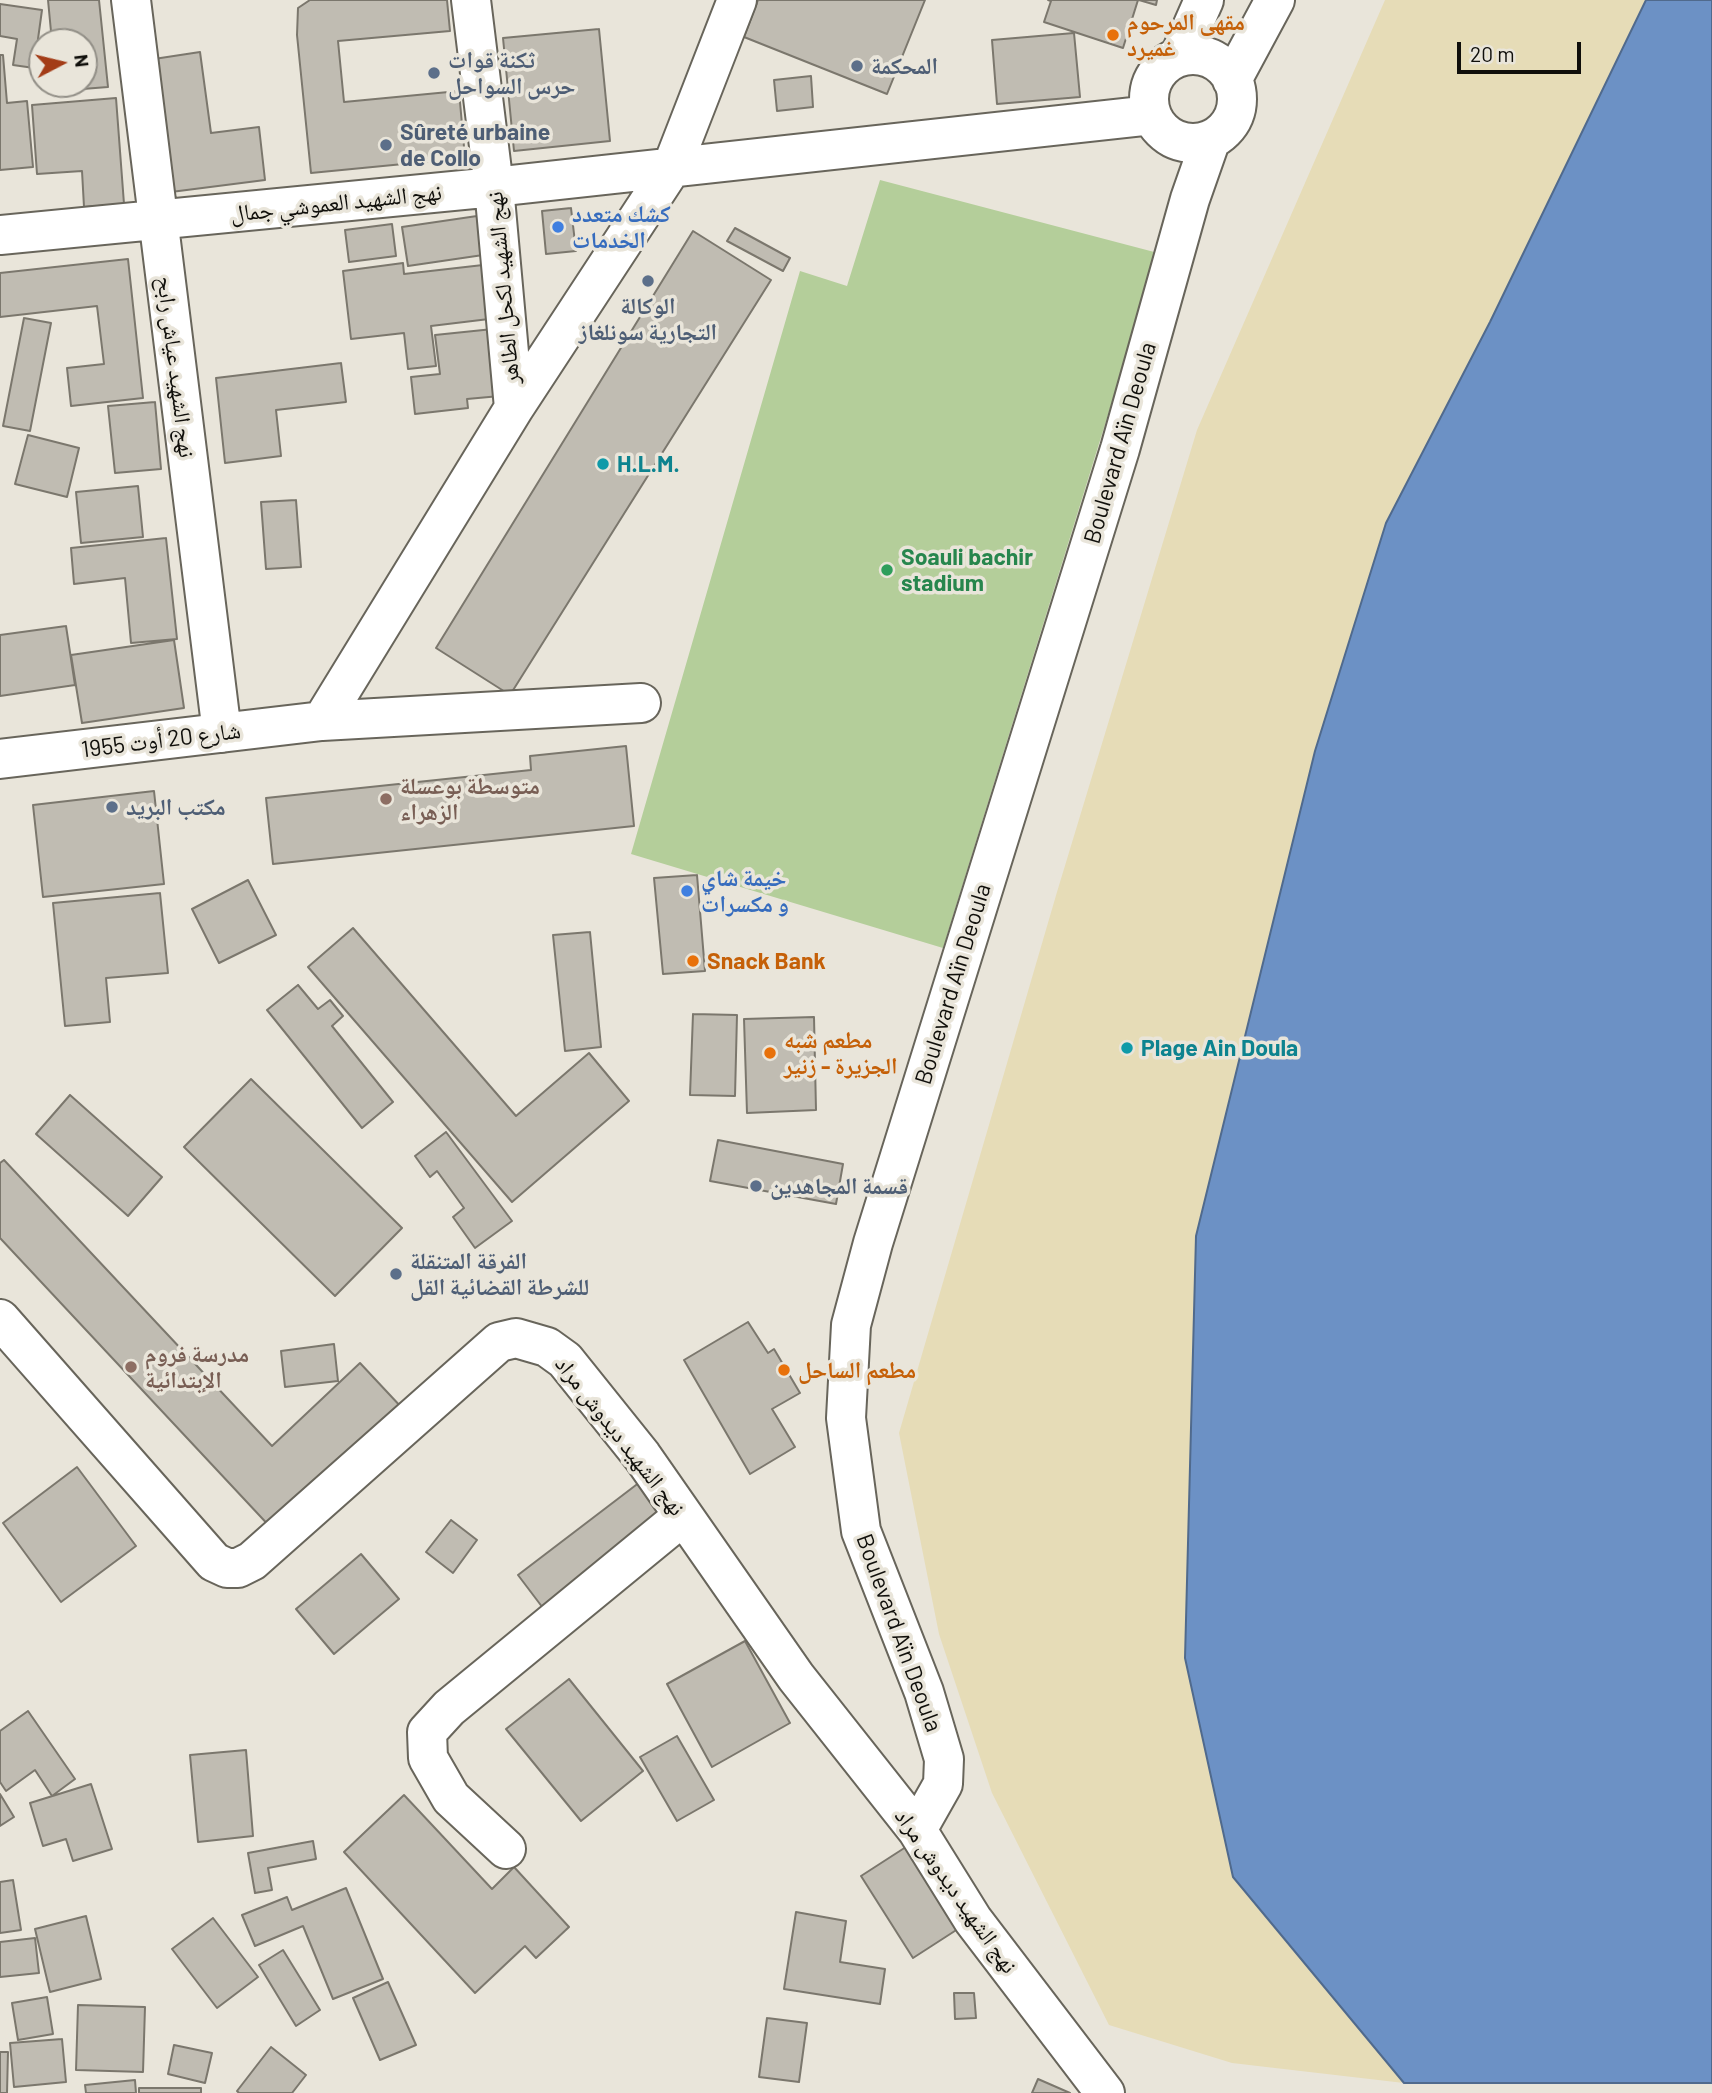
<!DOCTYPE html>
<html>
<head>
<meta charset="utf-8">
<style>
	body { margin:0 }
	#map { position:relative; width:1712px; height:2093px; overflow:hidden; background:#e9e5da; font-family:Barlow,sans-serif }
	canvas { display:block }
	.north { position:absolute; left:28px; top:28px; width:70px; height:70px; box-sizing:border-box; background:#e9e5da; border:2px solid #928f87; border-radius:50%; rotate:83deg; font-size:19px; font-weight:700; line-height:28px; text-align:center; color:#100f0b }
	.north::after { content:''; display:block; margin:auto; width:24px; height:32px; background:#a33c17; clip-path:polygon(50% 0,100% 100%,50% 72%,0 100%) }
	.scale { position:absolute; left:1457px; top:42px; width:124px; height:32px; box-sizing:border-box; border:4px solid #100f0b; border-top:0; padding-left:9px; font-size:21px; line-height:24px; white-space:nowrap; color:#100f0b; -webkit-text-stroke:5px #e9e5da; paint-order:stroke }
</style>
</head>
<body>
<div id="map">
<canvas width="1712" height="2093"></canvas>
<div class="north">N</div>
<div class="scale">20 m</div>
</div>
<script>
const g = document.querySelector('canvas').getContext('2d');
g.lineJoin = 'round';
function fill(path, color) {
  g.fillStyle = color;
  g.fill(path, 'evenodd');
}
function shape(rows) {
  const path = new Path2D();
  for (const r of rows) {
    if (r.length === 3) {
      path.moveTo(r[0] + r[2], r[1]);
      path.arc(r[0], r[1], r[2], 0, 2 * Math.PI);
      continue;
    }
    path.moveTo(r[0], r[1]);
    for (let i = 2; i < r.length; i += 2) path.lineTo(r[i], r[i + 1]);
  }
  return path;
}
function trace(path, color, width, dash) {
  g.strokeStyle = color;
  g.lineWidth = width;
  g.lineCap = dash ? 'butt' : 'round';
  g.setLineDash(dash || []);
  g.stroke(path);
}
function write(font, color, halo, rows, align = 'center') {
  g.font = font + ' Barlow,"Noto Naskh Arabic",sans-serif';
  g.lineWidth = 7;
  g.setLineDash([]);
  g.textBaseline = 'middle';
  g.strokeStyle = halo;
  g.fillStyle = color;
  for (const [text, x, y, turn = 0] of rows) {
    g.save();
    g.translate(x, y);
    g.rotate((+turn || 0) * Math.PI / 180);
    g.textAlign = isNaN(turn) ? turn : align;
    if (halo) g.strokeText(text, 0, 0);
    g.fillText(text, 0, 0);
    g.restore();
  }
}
fill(shape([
	[880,180,1158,253,943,948,631,854,800,271,847,286]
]), '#b4ce9a');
fill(shape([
	[1385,0,1646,0,1490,322,1386,523,1315,751,1196,1236,1185,1658,1233,1876,1404,2083,1232,2063,1109,2025,992,1793,939,1634,899,1433,1057,892,1197,430]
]), '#e6dcb7');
const water = shape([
	[1646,0,1712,0,1712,2083,1404,2083,1233,1877,1185,1658,1196,1236,1315,751,1386,523,1490,322,1646,0]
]);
fill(water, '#6c91c5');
trace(water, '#506a8d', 2);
const building = shape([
	[48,0,99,0,108,87,57,91,56,84,84,84,84,42,52,42,48,0],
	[310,0,447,0,450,31,338,41,344,102,459,91,465,158,311,173,297,35,298,8,310,0],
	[758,0,925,0,887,94,744,37,758,0],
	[1048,0,1138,0,1123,48,1044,22,1051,1,1048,0],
	[1139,0,1157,0,1156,5,1139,0],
	[0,4,42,10,34,68,13,65,17,39,0,36,0,4],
	[599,29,610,141,514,151,503,38,599,29],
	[1074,33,1080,97,997,104,992,40,1074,33],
	[200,52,211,133,259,127,265,180,171,192,154,59,200,52],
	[0,55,3,55,7,103,27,101,33,167,0,170,0,55],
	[811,76,813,107,777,111,774,80,811,76],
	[116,98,124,204,84,207,82,171,37,174,32,105,116,98],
	[571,208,576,251,546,254,542,211,571,208],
	[477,216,483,255,408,266,402,227,477,216],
	[392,224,396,256,349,262,345,230,392,224],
	[735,228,790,258,783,271,727,241,735,228],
	[693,231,771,280,510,695,436,648,693,231],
	[128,259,143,398,71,406,67,368,104,364,97,306,0,317,0,273,128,259],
	[403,263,404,274,483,265,489,319,431,326,436,366,408,369,404,333,351,339,343,271,403,263],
	[24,318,51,323,30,431,3,426,24,318],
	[493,329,500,396,467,399,468,408,415,414,411,377,440,374,435,335,493,329],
	[341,363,346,402,276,410,281,456,225,463,216,378,341,363],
	[155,402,161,469,115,473,108,406,155,402],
	[28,435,79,448,67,497,15,484,28,435],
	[138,486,143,537,81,543,76,492,138,486],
	[296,500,301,567,266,569,261,502,296,500],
	[166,538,177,639,131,643,125,578,74,584,71,548,166,538],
	[66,626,75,685,0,696,0,635,66,626],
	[174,640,184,708,82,723,71,655,174,640],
	[626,746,634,826,273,864,266,798,531,770,530,756,626,746],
	[154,791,164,884,43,897,33,805,154,791],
	[697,875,705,971,663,974,654,878,697,875],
	[248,880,276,935,219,963,192,909,248,880],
	[160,893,168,973,106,978,110,1022,65,1026,53,903,160,893],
	[353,928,516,1116,589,1053,629,1101,512,1202,308,967,353,928],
	[590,932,601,1047,565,1051,553,935,590,932],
	[298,985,318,1009,330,1000,343,1016,332,1026,393,1102,362,1128,267,1010,298,985],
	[693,1014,737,1015,735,1096,690,1095,693,1014],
	[814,1017,816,1110,747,1113,744,1019,814,1017],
	[251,1079,402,1228,335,1296,184,1147,251,1079],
	[70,1095,162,1177,128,1216,36,1134,70,1095],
	[446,1132,512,1221,475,1248,453,1217,464,1208,437,1171,430,1177,415,1156,446,1132],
	[718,1140,843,1164,836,1204,710,1181,718,1140],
	[4,1160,272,1446,360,1363,403,1409,274,1531,0,1238,0,1163,4,1160],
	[748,1322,768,1353,774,1349,800,1393,772,1409,795,1447,750,1474,684,1360,748,1322],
	[334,1344,338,1381,285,1387,281,1351,334,1344],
	[77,1467,136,1546,61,1602,3,1523,77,1467],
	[657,1469,685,1505,546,1612,518,1575,657,1469],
	[451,1520,477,1540,453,1573,426,1552,451,1520],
	[361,1554,399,1599,334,1654,296,1609,361,1554],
	[745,1641,790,1723,712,1767,667,1684,745,1641],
	[569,1679,643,1771,581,1821,506,1729,569,1679],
	[28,1711,75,1779,52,1796,35,1770,6,1791,0,1782,0,1731,28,1711],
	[677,1736,714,1800,677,1821,640,1757,677,1736],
	[246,1750,253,1836,198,1842,190,1755,246,1750],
	[91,1784,112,1849,73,1861,66,1839,43,1846,30,1803,91,1784],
	[0,1794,14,1817,0,1826,0,1794],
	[404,1795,492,1889,514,1867,569,1927,536,1958,525,1946,475,1993,344,1852,404,1795],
	[313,1841,316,1859,268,1868,272,1890,255,1893,248,1853,313,1841],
	[909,1845,961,1927,913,1958,861,1876,909,1845],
	[13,1880,21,1930,0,1933,0,1882,13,1880],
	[346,1888,383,1979,333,1999,303,1926,255,1946,242,1915,287,1897,292,1910,346,1888],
	[796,1912,846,1921,840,1962,885,1969,880,2004,784,1989,796,1912],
	[86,1916,101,1979,50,1992,35,1929,86,1916],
	[213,1918,258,1977,217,2008,172,1949,213,1918],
	[35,1938,39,1973,0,1977,0,1942,35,1938],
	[283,1950,320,2010,296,2026,259,1965,283,1950],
	[388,1982,416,2045,380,2060,353,1998,388,1982],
	[954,1993,974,1993,976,2018,955,2019,954,1993],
	[47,1997,53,2034,18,2040,12,2003,47,1997],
	[78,2005,145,2007,143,2072,76,2070,78,2005],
	[767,2018,807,2023,799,2082,759,2077,767,2018],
	[62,2039,66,2082,14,2087,10,2043,62,2039],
	[174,2045,212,2053,205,2083,168,2074,174,2045],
	[271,2047,306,2075,292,2093,239,2093,237,2091,271,2047],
	[0,2052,8,2052,7,2093,0,2093,0,2052],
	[1038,2079,1070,2093,1032,2093,1038,2079],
	[135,2080,136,2093,86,2093,85,2085,135,2080],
	[139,2088,201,2088,201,2093,139,2093,139,2088]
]);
fill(building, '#c0bcb2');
trace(building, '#7b776d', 2);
const minor = shape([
	[131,0,222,733],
	[471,0,494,187,514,408],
	[1193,99,44],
	[1179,57,1204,0],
	[1232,80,1275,0],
	[0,235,494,187,1152,115],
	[322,721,514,408,672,167,737,0],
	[0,759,322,721,641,703],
	[0,1319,214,1562,227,1568,238,1568,252,1561,499,1342,516,1338,547,1347,565,1360,642,1456,796,1677,917,1830,973,1920,1105,2093],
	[917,1830,943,1784,944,1759,924,1692,861,1531,846,1418,851,1325,873,1243,1120,449,1190,199,1211,139],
	[506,1849,451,1798,428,1758,427,1732,449,1708,683,1516]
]);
trace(minor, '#68655b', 42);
trace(minor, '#fff', 38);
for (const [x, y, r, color] of [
	[1113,35,7,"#e8710a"],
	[857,66,7,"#5c6f8a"],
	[434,73,7,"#5c6f8a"],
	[386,145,7,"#5c6f8a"],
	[558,227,7,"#3f7fe0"],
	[648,281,7,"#5c6f8a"],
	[603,464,7,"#0f9aa8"],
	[887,570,7,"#2e9e5b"],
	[386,799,7,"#8d6e63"],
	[112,807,7,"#5c6f8a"],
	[687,891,7,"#3f7fe0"],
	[693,961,7,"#e8710a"],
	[1127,1048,7,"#0f9aa8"],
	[770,1053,7,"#e8710a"],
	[756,1186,7,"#5c6f8a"],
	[396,1274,7,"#5c6f8a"],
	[131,1367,7,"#8d6e63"],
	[784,1370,7,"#e8710a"]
]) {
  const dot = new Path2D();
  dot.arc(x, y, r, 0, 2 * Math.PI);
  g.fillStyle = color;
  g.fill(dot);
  trace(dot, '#e9e5da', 2.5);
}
write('bold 23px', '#c56008', '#e9e5da', [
	["مقهى المرحوم",1127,22],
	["غميرد",1127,48],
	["Snack Bank",707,961],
	["مطعم شبه",784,1040],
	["الجزيرة - زنير",784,1066],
	["مطعم الساحل",798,1370]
], 'left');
write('bold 23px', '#4e5e75', '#e9e5da', [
	["ثكنة قوات",448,60],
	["حرس السواحل",448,86],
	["المحكمة",871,66],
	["Sûreté urbaine",400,132],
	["de Collo",400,158],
	["الوكالة",648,306,"center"],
	["التجارية سونلغاز",648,332,"center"],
	["مكتب البريد",126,807],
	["قسمة المجاهدين",770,1186],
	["الفرقة المتنقلة",410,1261],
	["للشرطة القضائية القل",410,1287]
], 'left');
write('23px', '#100f0b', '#e9e5da', [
	["نهج الشهيد العموشي جمال",336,203,-6],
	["نهج الشهيد لكحل الطاهر",503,288,-95],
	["نهج الشهيد عياش رابح",176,367,83],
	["Boulevard Aïn Deoula",1120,443,-74],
	["شارع 20 أوت 1955",161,740,-7],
	["Boulevard Aïn Deoula",953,984,-73],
	["نهج الشهيد ديدوش مراد",620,1436,52],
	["Boulevard Aïn Deoula",899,1633,70],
	["نهج الشهيد ديدوش مراد",956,1891,55]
]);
write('bold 23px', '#366cbe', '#e9e5da', [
	["كشك متعدد",572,214],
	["الخدمات",572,240],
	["خيمة شاي",701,878],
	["و مكسرات",701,904]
], 'left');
write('bold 23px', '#0d838f', '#e9e5da', [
	["H.L.M.",617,464],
	["Plage Ain Doula",1141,1048]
], 'left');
write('bold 23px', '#27864d', '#e9e5da', [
	["Soauli bachir",901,557],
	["stadium",901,583]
], 'left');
write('bold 23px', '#785e54', '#e9e5da', [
	["متوسطة بوعسلة",400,786],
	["الزهراء",400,812],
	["مدرسة فروم",145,1354],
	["الإبتدائية",145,1380]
], 'left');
</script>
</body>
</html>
